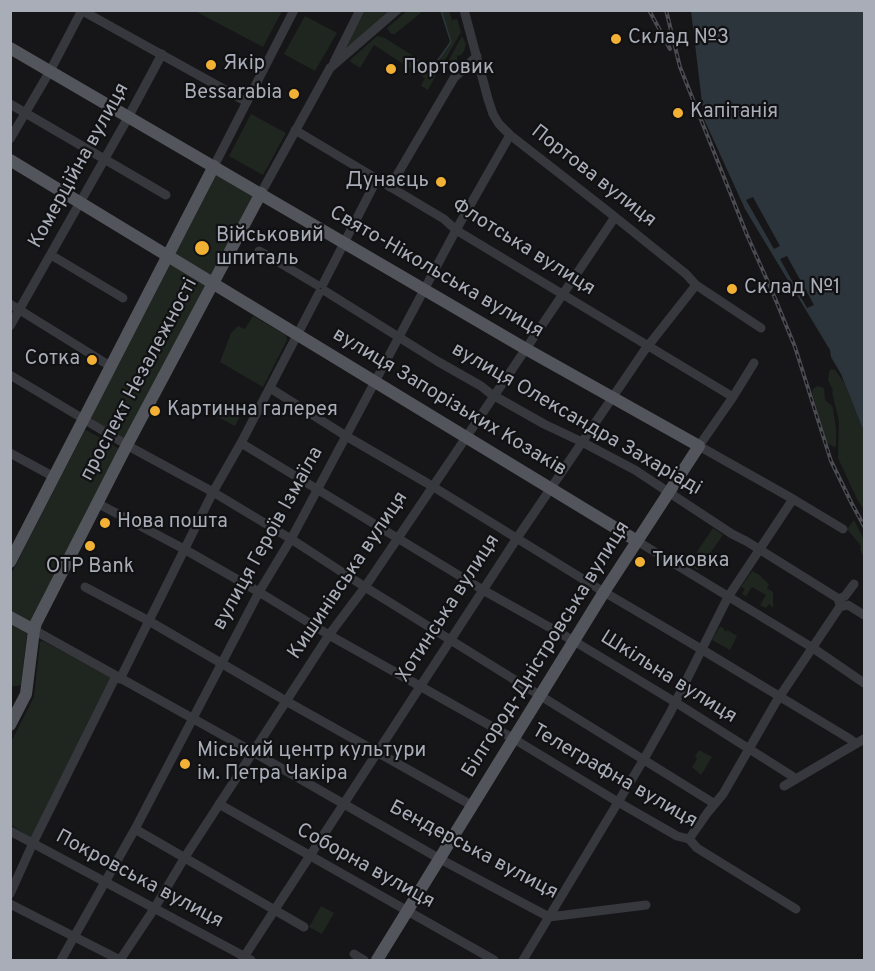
<!DOCTYPE html>
<html>
<head>
<meta charset="utf-8">
<style>
	body { margin:0 }
	#map { position:relative; width:875px; height:971px; overflow:hidden; background:#161618; font-family:Overpass,sans-serif }
	canvas { display:block }
	.frame { position:absolute; inset:0; border:12px solid #a8adb8; pointer-events:none }
</style>
</head>
<body>
<div id="map">
<canvas width="875" height="971"></canvas>
<div class="frame"></div>
</div>
<script>
const g = document.querySelector('canvas').getContext('2d');
g.lineJoin = 'round';
function fill(path, color) {
  g.fillStyle = color;
  g.fill(path, 'evenodd');
}
function shape(rows) {
  const path = new Path2D();
  for (const r of rows) {
    path.moveTo(r[0], r[1]);
    for (let i = 2; i < r.length; i += 2) path.lineTo(r[i], r[i + 1]);
  }
  return path;
}
function trace(path, color, width, dash) {
  g.strokeStyle = color;
  g.lineWidth = width;
  g.lineCap = dash ? 'butt' : 'round';
  g.setLineDash(dash || []);
  g.stroke(path);
}
function write(font, color, halo, rows, align = 'center') {
  g.font = font + ' Overpass,sans-serif';
  g.lineWidth = 4.5;
  g.setLineDash([]);
  g.textBaseline = 'middle';
  g.strokeStyle = halo;
  g.fillStyle = color;
  for (const [text, x, y, turn = 0] of rows) {
    g.save();
    g.translate(x, y);
    g.rotate((+turn || 0) * Math.PI / 180);
    g.textAlign = isNaN(turn) ? turn : align;
    if (halo) g.strokeText(text, 0, 0);
    g.fillText(text, 0, 0);
    g.restore();
  }
}
fill(shape([
	[195,11,282,11,263,47],
	[365,11,393,11,347,49,345,48],
	[407,11,423,11,395,34,391,34,387,28],
	[440,11,449,11,452,20,457,19,461,32,441,67,439,63,439,59,450,41],
	[305,16,337,33,315,71,284,54],
	[377,36,385,38,434,69,435,68,439,70,428,90,421,86,425,78,374,45,360,68,349,61],
	[462,36,466,44,464,51,461,55,457,56,457,63,453,70,449,71,445,70,444,69],
	[251,114,286,133,263,175,229,156],
	[217,173,254,195,210,276,175,255],
	[171,263,206,284,127,445,86,414,116,369],
	[253,316,286,335,287,340,263,387,220,362,231,333,238,326,245,329],
	[831,369,835,370,844,382,864,432,864,510,857,499,838,458,839,421,832,392,833,390,828,380,829,372],
	[818,386,824,388,825,400,832,406,833,409,836,429,836,446,834,447,827,443,814,399,812,392,814,388],
	[222,404,241,414,235,426,216,416],
	[85,430,88,431,118,448,119,451,32,622,11,612,10,576],
	[854,520,864,540,864,558,860,549,861,546,847,529],
	[713,528,723,535,698,570,688,565],
	[752,571,761,576,761,577,769,584,767,588,773,592,773,608,769,604,766,608,760,605,766,595,752,587,746,596,742,594,745,589,741,587],
	[11,624,27,632,21,685,11,687],
	[720,626,724,629,724,630,726,632,727,630,737,636,730,650,712,640],
	[43,641,110,677,110,678,32,836,30,837,11,825,10,744,34,697,40,642],
	[699,750,712,757,701,775,692,767,697,759,695,756],
	[321,906,334,913,322,934,309,927]
]), '#1e261f');
fill(shape([
	[691,11,864,11,864,432,841,374,831,357,830,350,745,209,704,119]
]), '#2c353c');
fill(shape([
	[753,197,780,246,774,249,746,200],
	[787,256,814,305,807,308,780,259]
]), '#161618');
trace(shape([
	[438,60,451,42,441,10],
	[420,73,432,70,433,68]
]), '#2c353c', 1.5);
trace(shape([
	[81,10,247,102],
	[464,10,488,99,493,114,499,124,510,135,605,209,686,274,696,285,761,328],
	[334,62,360,10],
	[10,104,166,195],
	[295,130,444,219,456,230,733,397],
	[10,139,50,71,82,10],
	[214,166,294,10],
	[390,187,454,78,477,56],
	[261,193,330,68,397,10],
	[259,251,270,257,317,285],
	[51,255,123,298],
	[323,284,377,179],
	[325,291,437,361,481,386,491,394,544,424,582,442,635,470,732,534,746,541,839,599],
	[10,304,110,366],
	[10,326,125,123,162,54],
	[754,363,733,397,699,446,793,499,843,529],
	[10,375,132,448,213,492,291,539,365,587,715,804],
	[270,388,346,436,432,486,599,589,701,649,850,739,856,744],
	[241,443,483,590,574,641,675,702,792,776,795,780],
	[10,453,54,477],
	[97,503,184,549,259,592,329,635,514,739,618,802,677,836,689,839,697,848,796,909],
	[637,541,813,648,864,683],
	[854,584,845,596,839,599,839,602,841,605,844,606,848,605,864,615],
	[85,587,149,621,286,701,473,806],
	[34,630,253,752,440,859,549,917,646,905],
	[120,679,213,492,241,443,319,293],
	[784,786,864,739],
	[219,804,494,960],
	[135,829,304,927],
	[10,831,251,960],
	[689,839,708,812,723,794,776,702,841,605],
	[10,894,33,843,116,676],
	[10,904,120,960],
	[354,954,364,960],
	[61,960,135,829,259,592,291,539,456,230,510,135],
	[120,960,154,909,185,857,329,635,365,587,615,217],
	[242,960,517,538,644,351,696,285],
	[523,960,644,759,670,713,728,597,793,499]
]), '#37383d', 9);
trace(shape([
	[10,48,526,349,699,446,604,592,377,960],
	[10,160,637,541],
	[10,562,214,166],
	[10,617,34,630],
	[10,725,26,694,34,630,36,623,127,445,261,193]
]), '#53555c', 12);
const rail = shape([
	[649,10,670,49],
	[666,10,680,67,747,235,772,291,795,347,831,461,852,504,864,526]
]);
trace(rail, '#4a4c52', 4);
trace(rail, '#111113', 1.5, [4.5]);
for (const [x, y, r, color] of [
	[616,39,6,"#f2b134"],
	[211,65,6,"#f2b134"],
	[391,69,6,"#f2b134"],
	[294,94,6,"#f2b134"],
	[678,113,6,"#f2b134"],
	[441,182,6,"#f2b134"],
	[202,248,8,"#f2b134"],
	[732,289,6,"#f2b134"],
	[92,360,6,"#f2b134"],
	[155,411,6,"#f2b134"],
	[105,523,6,"#f2b134"],
	[90,546,6,"#f2b134"],
	[640,562,6,"#f2b134"],
	[185,764,6,"#f2b134"]
]) {
  const dot = new Path2D();
  dot.arc(x, y, r, 0, 2 * Math.PI);
  g.fillStyle = color;
  g.fill(dot);
  trace(dot, '#111113', 2);
}
write('20px', '#a8adb8', '#111113', [
	["Склад №3",628,39],
	["Якір",223,65],
	["Портовик",403,69],
	["Bessarabia",282,94,"right"],
	["Капітанія",690,113],
	["Дунаєць",429,182,"right"],
	["Військовий",216,237],
	["шпиталь",216,260],
	["Склад №1",744,289],
	["Сотка",80,360,"right"],
	["Картинна галерея",167,411],
	["Нова пошта",117,523],
	["Тиковка",652,562],
	["OTP Bank",90,568,"center"],
	["Міський центр культури",197,752],
	["ім. Петра Чакіра",197,775]
], 'left');
write('20px', '#a8adb8', '#111113', [
	["Комерційна вулиця",80,166,-61],
	["Портова вулиця",593,177,38],
	["Флотська вулиця",523,248,32],
	["Свято-Нікольська вулиця",436,273,30],
	["проспект Незалежності",140,380,-62],
	["вулиця Запорізьких Козаків",449,403,31],
	["вулиця Олександра Захаріаді",576,420,30],
	["вулиця Героїв Ізмаїла",269,539,-61],
	["Кишинівська вулиця",349,576,-56],
	["Хотинська вулиця",449,609,-57],
	["Білгород-Дністровська вулиця",547,650,-58],
	["Шкільна вулиця",668,678,32],
	["Телеграфна вулиця",614,777,30],
	["Бендерська вулиця",473,851,28],
	["Соборна вулиця",365,867,29],
	["Покровська вулиця",139,880,28]
]);
</script>
</body>
</html>
